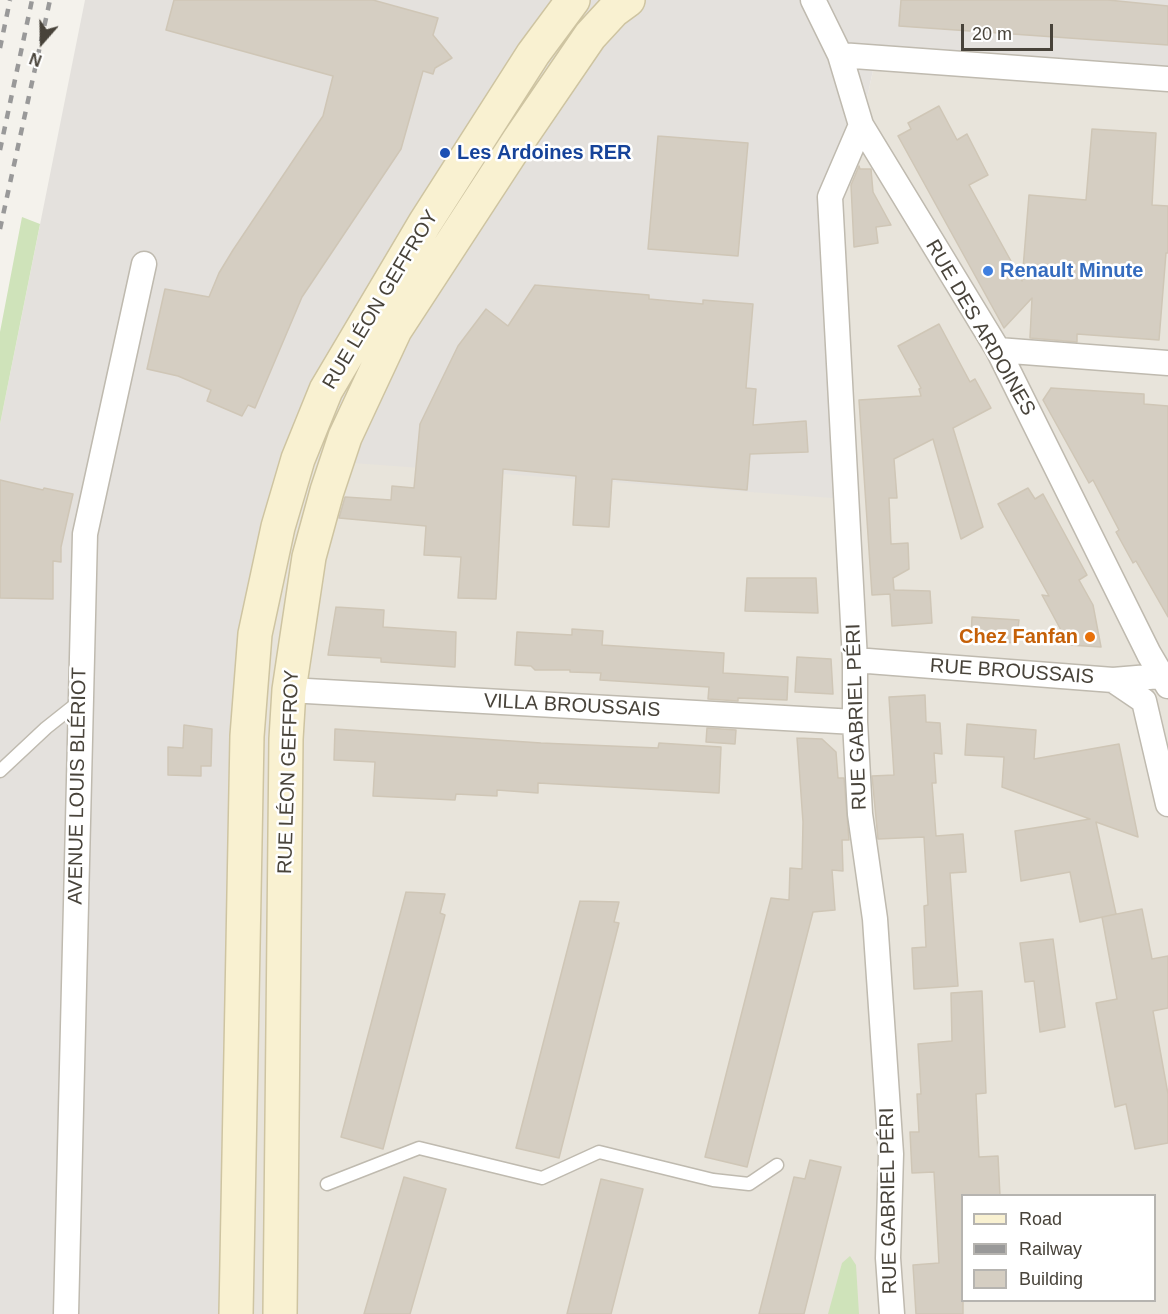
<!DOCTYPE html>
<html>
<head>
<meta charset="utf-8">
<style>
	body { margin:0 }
	#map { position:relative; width:1168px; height:1314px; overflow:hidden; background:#f4f2ec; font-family:Helvetica,sans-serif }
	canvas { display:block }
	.legend { position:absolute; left:961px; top:1194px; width:195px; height:108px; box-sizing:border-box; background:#fff; border:2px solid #b6b4b0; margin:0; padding:8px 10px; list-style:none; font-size:18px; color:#48433a }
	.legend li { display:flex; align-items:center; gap:12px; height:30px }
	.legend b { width:30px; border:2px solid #b6b4b0 }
	.north { position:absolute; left:12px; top:12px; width:60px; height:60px; -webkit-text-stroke:4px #fff; paint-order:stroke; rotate:200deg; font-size:16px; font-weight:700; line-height:24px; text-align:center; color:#48433a }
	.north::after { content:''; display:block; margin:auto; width:21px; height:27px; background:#48433a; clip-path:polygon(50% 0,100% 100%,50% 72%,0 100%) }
	.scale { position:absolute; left:961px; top:24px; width:92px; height:27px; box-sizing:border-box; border:3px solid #48433a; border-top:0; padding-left:8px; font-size:18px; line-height:21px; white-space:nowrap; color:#48433a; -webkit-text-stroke:4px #fff; paint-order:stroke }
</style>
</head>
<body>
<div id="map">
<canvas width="1168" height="1314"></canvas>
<ul class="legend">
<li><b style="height:8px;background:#f9f1d1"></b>Road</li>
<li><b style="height:8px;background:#999"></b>Railway</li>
<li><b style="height:16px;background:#d5cec2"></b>Building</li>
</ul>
<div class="north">N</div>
<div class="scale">20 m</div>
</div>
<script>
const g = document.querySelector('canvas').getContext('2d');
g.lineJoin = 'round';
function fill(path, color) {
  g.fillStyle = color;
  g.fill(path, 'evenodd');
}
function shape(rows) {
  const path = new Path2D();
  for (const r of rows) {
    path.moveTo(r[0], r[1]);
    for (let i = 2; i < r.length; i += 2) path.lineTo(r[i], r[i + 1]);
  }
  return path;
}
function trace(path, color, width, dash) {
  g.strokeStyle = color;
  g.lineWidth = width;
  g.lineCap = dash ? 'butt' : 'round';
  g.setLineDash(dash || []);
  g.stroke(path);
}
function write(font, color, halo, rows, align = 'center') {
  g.font = font + ' Helvetica,sans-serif';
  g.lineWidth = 5;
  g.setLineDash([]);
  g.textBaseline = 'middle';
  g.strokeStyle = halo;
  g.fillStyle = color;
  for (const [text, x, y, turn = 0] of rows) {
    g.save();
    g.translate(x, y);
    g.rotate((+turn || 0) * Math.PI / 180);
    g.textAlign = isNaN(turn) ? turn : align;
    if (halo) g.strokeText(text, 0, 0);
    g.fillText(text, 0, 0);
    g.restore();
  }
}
fill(shape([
	[876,57,1168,79,1168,1314,236,1314,255,634,298,459,830,197,861,125],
	[962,1196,1154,1196,1154,1300,962,1300]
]), '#e8e4db');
fill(shape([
	[85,0,1168,0,1168,79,876,57,861,125,830,197,846,499,298,459,255,634,236,1314,0,1314,0,424]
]), '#e4e1dd');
fill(shape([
	[22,217,40,224,0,424,0,332],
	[850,1256,856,1265,859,1314,828,1314,842,1263]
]), '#cfe3ba');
const building = shape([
	[174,0,373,0,438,18,433,35,452,58,435,68,433,74,423,71,401,149,302,297,255,408,248,405,242,416,207,401,211,390,178,376,147,369,165,289,209,297,219,273,233,250,323,116,333,76,166,30,174,0],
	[901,0,1108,0,1168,6,1168,45,899,26,901,0],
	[939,106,957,140,967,134,988,175,969,185,1022,281,1029,195,1086,200,1092,129,1156,133,1152,205,1168,206,1168,253,1166,253,1159,340,1077,334,1077,342,1030,338,1032,298,1004,328,898,136,911,129,908,123,939,106],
	[658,136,748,143,738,256,648,249,658,136],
	[859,166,860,169,871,169,873,192,891,225,876,227,878,243,854,247,851,185,859,166],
	[535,285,649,295,649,299,703,304,703,300,753,304,746,388,756,389,753,425,806,421,808,452,750,454,747,490,612,479,609,527,573,525,576,476,503,469,496,599,458,598,461,557,424,555,426,526,339,518,345,497,391,500,392,486,414,488,420,424,458,346,486,309,508,326,535,285],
	[939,324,970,382,975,379,991,408,953,428,983,527,961,539,933,439,894,459,897,498,889,498,891,544,908,543,909,569,893,578,894,590,930,591,932,623,892,626,890,594,872,595,859,400,921,396,919,389,921,388,898,346,939,324],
	[1051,388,1144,394,1144,404,1168,406,1168,617,1136,561,1133,563,1116,532,1119,530,1093,480,1089,483,1043,400,1051,388],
	[0,480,43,490,44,488,73,494,61,547,61,562,53,561,53,599,0,598,0,480],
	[1028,488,1035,499,1043,494,1087,575,1079,580,1093,605,1101,647,1069,645,1042,595,1049,596,998,504,1028,488],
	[747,578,816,578,818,613,745,611,747,578],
	[336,607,384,610,383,627,456,632,455,667,381,662,381,658,328,655,336,607],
	[972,617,1019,620,1016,643,971,640,972,617],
	[572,629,603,631,602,645,724,653,723,673,788,677,787,700,738,698,738,701,708,699,709,687,600,680,601,673,570,672,570,670,535,670,531,666,515,665,517,632,572,635,572,629],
	[797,657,831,659,833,694,795,692,797,657],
	[925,695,926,722,940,723,942,754,934,753,936,783,932,783,936,836,963,834,966,872,950,873,958,986,914,989,912,948,926,947,924,906,928,905,924,837,878,839,872,776,894,775,889,697,925,695],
	[967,724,1036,730,1034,759,1119,744,1138,837,1096,822,1116,914,1080,922,1070,872,1021,881,1015,831,1090,819,1002,787,1004,757,965,755,967,724],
	[184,725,212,729,211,766,201,766,201,776,168,775,168,747,183,748,184,725],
	[707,728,736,730,735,744,706,742,707,728],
	[335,729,541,743,658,748,659,743,721,747,719,793,538,783,538,793,497,790,497,796,456,794,455,800,373,796,375,762,334,760,335,729],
	[797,738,822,739,836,752,838,778,844,778,849,840,842,840,843,871,832,870,835,910,813,912,747,1167,705,1157,771,898,789,900,790,868,802,869,803,822,797,738],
	[406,892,445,894,440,913,445,915,383,1149,341,1137,406,892],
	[580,901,619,902,614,922,619,923,559,1158,516,1148,580,901],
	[1142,909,1152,959,1168,956,1168,1008,1153,1011,1168,1094,1168,1143,1135,1149,1126,1104,1115,1107,1096,1003,1117,999,1102,917,1142,909],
	[1053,939,1065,1027,1040,1032,1034,981,1025,982,1020,943,1053,939],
	[982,991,986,1093,976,1094,979,1157,998,1156,1000,1196,963,1196,963,1314,916,1314,913,1265,939,1263,934,1172,912,1173,910,1132,919,1132,917,1094,921,1094,918,1044,952,1041,951,993,982,991],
	[810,1160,841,1167,804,1314,759,1314,794,1177,805,1179,810,1160],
	[404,1177,446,1189,410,1314,364,1314,404,1177],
	[601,1179,643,1189,611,1314,567,1314,601,1179]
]);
fill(building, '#d5cec2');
trace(building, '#cfc6b6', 1.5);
const lane = shape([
	[0,771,46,728,80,701],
	[327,1184,419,1148,542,1178,599,1152,713,1180,749,1184,777,1165]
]);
const street = shape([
	[813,0,840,55,861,125,998,350,1149,654,1168,686],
	[840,55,1168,79],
	[861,125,830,197,855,660,855,722,860,814,875,919,891,1154,888,1258,892,1314],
	[998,350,1168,363],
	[855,660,1113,680,1161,676,1168,678],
	[1113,680,1144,701,1168,804],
	[289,690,855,722],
	[66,1314,85,534,144,264]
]);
const secondary = shape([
	[236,1314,247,736,255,634,278,527,298,459,326,390,425,223,533,54,573,0],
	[280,1314,286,739,289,690,309,557,327,491,345,437,395,330,519,140,590,36,613,11,628,0]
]);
trace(lane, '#bfbaaf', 15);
trace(street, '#bfbaaf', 27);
trace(secondary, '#cec4a1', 36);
trace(lane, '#fff', 12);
trace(street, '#fff', 24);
trace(secondary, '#f9f1d1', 33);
trace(shape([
	[0,48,10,0],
	[0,150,32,0],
	[0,229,50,0]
]), '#999', 4.5, [8, 8]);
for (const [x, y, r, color] of [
	[445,153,6,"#1a4fb4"],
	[988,271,6,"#3f7fe0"],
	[1090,637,6,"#e8710a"]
]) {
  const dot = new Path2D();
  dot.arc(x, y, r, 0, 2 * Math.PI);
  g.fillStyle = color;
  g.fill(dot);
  trace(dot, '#fff', 2);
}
write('bold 20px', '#164399', '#fff', [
	["Les Ardoines RER",457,153]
], 'left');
write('bold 20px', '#366cbe', '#fff', [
	["Renault Minute",1000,271]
], 'left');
write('20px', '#48433a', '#fff', [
	["RUE LÉON GEFFROY",381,300,-59],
	["RUE DES ARDOINES",980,328,60],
	["RUE BROUSSAIS",1012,672,4],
	["VILLA BROUSSAIS",572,706,3],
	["RUE GABRIEL PÉRI",857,717,-92],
	["RUE LÉON GEFFROY",289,772,-88],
	["AVENUE LOUIS BLÉRIOT",78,786,-89],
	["RUE GABRIEL PÉRI",889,1201,-91]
]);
write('bold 20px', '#c56008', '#fff', [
	["Chez Fanfan",1078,637]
], 'right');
</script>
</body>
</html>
